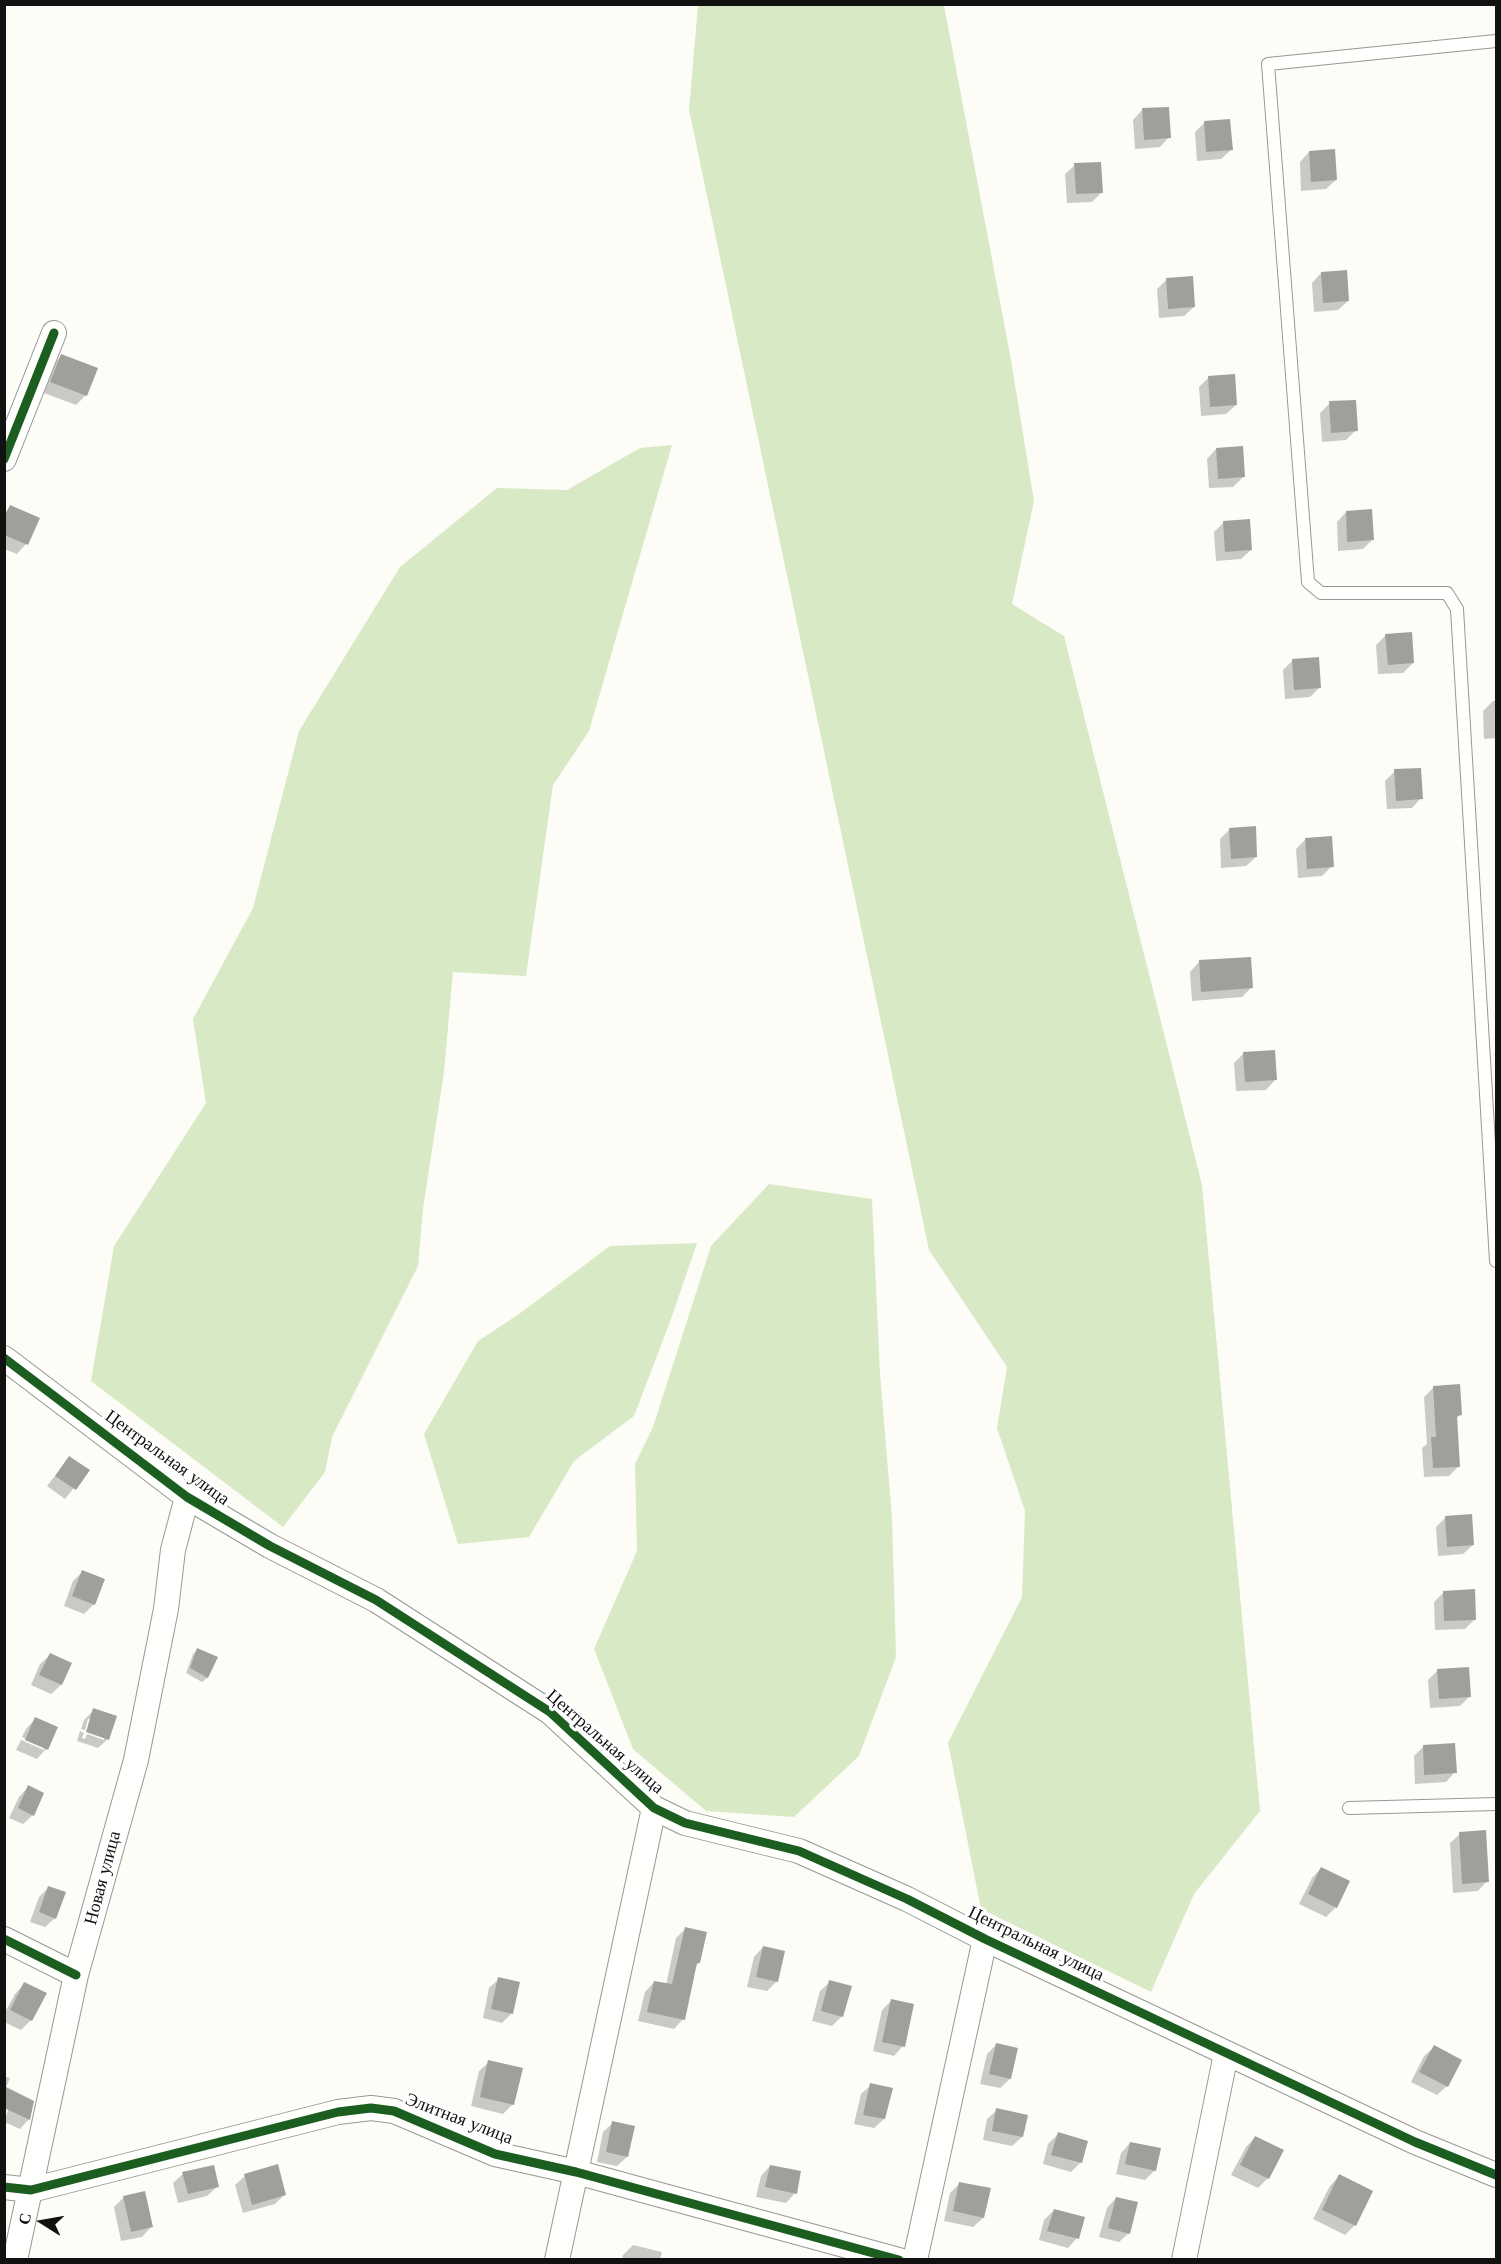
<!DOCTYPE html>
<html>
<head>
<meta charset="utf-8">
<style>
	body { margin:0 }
	#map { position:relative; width:1501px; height:2264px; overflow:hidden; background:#fdfcf7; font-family:"Libre Baskerville",serif }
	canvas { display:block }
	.frame { position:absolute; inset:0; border:6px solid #111; pointer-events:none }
	.north { position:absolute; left:12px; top:2192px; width:60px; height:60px; -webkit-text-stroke:4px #fff; paint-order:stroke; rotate:281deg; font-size:16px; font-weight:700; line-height:24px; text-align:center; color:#111 }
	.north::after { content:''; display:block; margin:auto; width:21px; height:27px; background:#111; clip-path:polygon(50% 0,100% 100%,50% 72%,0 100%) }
</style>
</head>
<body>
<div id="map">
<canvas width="1501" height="2264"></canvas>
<div class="frame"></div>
<div class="north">С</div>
</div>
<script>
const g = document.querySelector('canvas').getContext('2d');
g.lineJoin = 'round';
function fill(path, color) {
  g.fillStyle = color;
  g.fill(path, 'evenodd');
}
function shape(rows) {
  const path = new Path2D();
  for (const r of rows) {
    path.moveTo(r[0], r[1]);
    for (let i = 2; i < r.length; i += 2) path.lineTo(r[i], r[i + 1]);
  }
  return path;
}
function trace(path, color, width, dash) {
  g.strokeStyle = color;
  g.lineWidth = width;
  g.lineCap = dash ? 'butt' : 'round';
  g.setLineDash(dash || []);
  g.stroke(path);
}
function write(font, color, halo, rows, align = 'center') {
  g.font = font + ' "Libre Baskerville",serif';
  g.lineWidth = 6;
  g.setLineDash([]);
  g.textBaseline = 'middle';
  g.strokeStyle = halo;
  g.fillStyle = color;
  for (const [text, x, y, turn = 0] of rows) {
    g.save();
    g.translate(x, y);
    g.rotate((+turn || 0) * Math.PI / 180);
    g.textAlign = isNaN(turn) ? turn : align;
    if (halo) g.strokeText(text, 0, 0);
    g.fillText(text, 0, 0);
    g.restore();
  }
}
fill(shape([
	[698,5,944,5,1011,360,1034,501,1012,604,1064,636,1202,1185,1260,1811,1194,1894,1151,1992,981,1909,948,1743,1022,1597,1025,1511,997,1428,1007,1367,929,1250,689,110],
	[672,445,589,731,553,785,526,976,453,972,444,1072,423,1209,418,1266,332,1437,325,1472,283,1527,91,1381,114,1246,206,1103,193,1019,253,908,299,731,400,567,497,488,567,490,640,448],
	[769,1184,872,1199,880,1374,892,1518,896,1657,859,1756,794,1817,706,1811,633,1749,594,1649,637,1551,635,1464,653,1427,711,1246],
	[697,1243,670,1322,634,1416,574,1461,529,1537,458,1544,424,1434,478,1341,519,1314,610,1246]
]), '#d8eac5');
fill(shape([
	[1142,110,1169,137,1160,147,1135,149,1133,120],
	[1205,122,1231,150,1221,159,1197,161,1195,132],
	[1309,152,1336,180,1326,189,1301,191,1300,162],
	[1075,165,1102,192,1092,202,1067,203,1065,174],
	[1321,273,1348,301,1338,310,1314,312,1312,283],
	[1167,279,1194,307,1184,316,1159,318,1157,289],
	[61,356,86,395,76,405,41,392,52,366],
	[1209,377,1236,405,1226,414,1201,416,1199,387],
	[1330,403,1356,430,1346,440,1322,442,1320,413],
	[1216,449,1243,477,1233,487,1209,488,1207,459],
	[11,506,38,518,26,544,17,554,4,549,4,513],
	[1346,512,1373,539,1363,549,1338,551,1337,522],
	[1224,522,1251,550,1241,559,1216,561,1214,532],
	[1386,635,1413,663,1403,673,1378,674,1376,645],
	[1293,660,1320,687,1310,697,1285,699,1283,670],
	[1493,701,1496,701,1496,738,1484,739,1483,711],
	[1395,771,1421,798,1412,808,1387,809,1385,781],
	[1230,829,1256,857,1246,866,1221,868,1220,839],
	[1306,839,1332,866,1322,876,1298,878,1296,849],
	[1199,962,1252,987,1242,997,1192,1001,1190,972],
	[1244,1053,1275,1080,1266,1090,1236,1091,1234,1063],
	[1434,1387,1460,1415,1456,1419,1459,1466,1449,1476,1424,1477,1422,1448,1427,1444,1424,1397],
	[69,1458,88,1470,65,1499,47,1486],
	[1446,1517,1473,1545,1463,1554,1438,1556,1436,1527],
	[82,1572,94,1604,84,1614,64,1606,73,1581],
	[1444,1592,1475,1619,1465,1629,1435,1630,1434,1602],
	[197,1650,216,1658,207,1678,202,1682,186,1673,193,1654],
	[50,1655,70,1664,61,1685,51,1694,31,1685,40,1664],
	[1438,1670,1470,1696,1460,1706,1430,1708,1428,1680],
	[94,1710,108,1739,98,1748,77,1741,80,1731,84,1733,82,1738,85,1739,87,1734,104,1740,104,1736,91,1719,88,1719,85,1730,81,1729,84,1720],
	[35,1719,46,1749,37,1759,16,1750,21,1740,44,1750,44,1747,22,1737,26,1729],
	[1424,1746,1455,1772,1446,1782,1415,1784,1414,1756],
	[28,1787,33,1815,23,1824,9,1818,19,1797],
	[1460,1834,1487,1881,1478,1891,1453,1893,1450,1843],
	[1321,1868,1336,1907,1326,1917,1299,1904,1312,1878],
	[49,1887,55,1918,45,1927,30,1922,39,1897],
	[685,1929,699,1963,695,1967,683,2019,674,2029,638,2021,645,1992,654,1982,666,1985,676,1938],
	[763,1947,777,1981,767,1991,747,1987,754,1957],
	[499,1979,512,2013,502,2023,483,2018,489,1988],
	[830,1982,842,2016,832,2026,812,2021,820,1991],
	[24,1984,31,2020,21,2030,4,2022,4,2014,15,1994],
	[892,2000,903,2046,894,2056,873,2051,882,2010],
	[996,2045,1016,2049,1010,2079,1000,2088,980,2084,987,2054],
	[1434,2047,1447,2086,1437,2095,1411,2082,1424,2056],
	[489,2062,513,2104,503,2114,471,2106,479,2071],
	[4,2076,10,2078,4,2092],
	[871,2085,884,2119,874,2128,854,2124,861,2094],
	[10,2105,29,2119,20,2129,4,2122],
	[997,2110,1022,2137,1012,2146,983,2140,987,2119],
	[613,2123,627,2157,617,2166,597,2162,603,2132],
	[1058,2134,1081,2162,1071,2172,1043,2164,1048,2144],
	[1255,2137,1268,2178,1258,2188,1231,2175,1246,2147],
	[1130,2143,1155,2170,1145,2180,1116,2174,1121,2153],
	[770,2166,795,2193,786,2203,756,2197,761,2176],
	[183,2174,217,2187,207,2196,178,2203,173,2183],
	[245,2176,285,2194,275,2204,243,2213,235,2185],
	[1339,2176,1371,2192,1355,2225,1345,2235,1313,2219,1330,2186],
	[960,2183,983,2218,973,2227,944,2221,950,2193],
	[124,2197,151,2227,142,2237,121,2241,114,2207],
	[1116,2198,1129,2233,1119,2242,1099,2237,1107,2208],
	[1054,2210,1077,2238,1068,2248,1039,2240,1044,2220],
	[633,2245,662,2252,660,2260,622,2260,623,2255]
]), '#0003');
fill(shape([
	[1169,107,1171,138,1144,140,1142,108],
	[1230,119,1233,150,1206,152,1204,121],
	[1335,149,1337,180,1311,182,1309,151],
	[1101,162,1103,193,1076,194,1074,163],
	[1347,270,1349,301,1323,303,1321,272],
	[1193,276,1195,307,1168,309,1166,278],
	[61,354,98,368,87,396,50,382],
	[1235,374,1237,405,1210,407,1208,376],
	[1356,400,1358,431,1331,433,1329,401],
	[1243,446,1245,477,1218,479,1216,448],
	[10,505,40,518,28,545,4,535,4,518],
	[1372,509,1374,540,1347,542,1346,511],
	[1250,519,1252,550,1225,552,1223,521],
	[1412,632,1414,663,1388,665,1385,634],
	[1319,657,1321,688,1294,690,1292,659],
	[1421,768,1423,799,1396,801,1394,769],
	[1256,826,1257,857,1231,859,1229,828],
	[1332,836,1334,867,1307,869,1305,838],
	[1251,957,1253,988,1201,992,1199,960],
	[1275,1050,1277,1080,1245,1082,1243,1052],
	[1460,1384,1462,1415,1457,1416,1460,1467,1433,1468,1431,1437,1436,1437,1433,1386],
	[69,1456,90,1470,76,1490,55,1476],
	[1472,1514,1474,1545,1447,1547,1445,1516],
	[82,1570,105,1579,95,1605,72,1596],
	[1475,1589,1476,1620,1444,1621,1443,1591],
	[197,1648,218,1657,208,1678,190,1668],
	[50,1653,72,1663,62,1685,39,1675],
	[1469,1667,1471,1697,1439,1699,1437,1669],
	[93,1708,117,1716,109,1740,86,1732],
	[35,1717,58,1727,48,1750,25,1740],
	[1455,1743,1457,1773,1424,1775,1423,1745],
	[28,1785,44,1793,34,1816,18,1808],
	[1486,1830,1489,1882,1462,1884,1459,1832],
	[1321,1867,1350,1881,1337,1908,1308,1894],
	[48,1886,66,1892,56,1919,39,1912],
	[685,1927,707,1932,700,1963,697,1963,685,2020,647,2012,654,1981,672,1984],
	[763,1946,785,1951,778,1982,756,1977],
	[498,1977,520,1982,513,2014,491,2009],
	[829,1980,852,1986,843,2017,821,2011],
	[24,1982,47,1993,32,2021,10,2010],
	[891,1999,914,2004,905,2047,882,2042],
	[996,2043,1018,2048,1011,2079,989,2074],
	[1434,2045,1462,2060,1448,2087,1419,2072],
	[488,2060,523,2068,514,2105,480,2097],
	[870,2083,893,2088,885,2119,863,2115],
	[4,2086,34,2101,30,2120,4,2108],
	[996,2108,1028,2115,1023,2137,992,2131],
	[612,2121,635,2126,628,2157,606,2152],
	[1058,2132,1088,2141,1082,2163,1051,2155],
	[1255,2136,1284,2150,1269,2179,1240,2165],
	[1130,2142,1161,2148,1156,2171,1125,2164],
	[278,2164,286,2195,252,2205,244,2174],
	[214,2165,219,2187,188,2194,182,2172],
	[770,2165,801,2171,797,2194,765,2187],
	[1339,2174,1373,2191,1356,2226,1322,2210],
	[959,2182,991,2188,984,2218,953,2211],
	[145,2191,153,2227,131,2232,123,2196],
	[1116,2197,1138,2202,1130,2234,1108,2228],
	[1054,2209,1085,2217,1079,2239,1047,2231]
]), '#a19f9c');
const lane = shape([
	[1496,41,1268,64,1308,582,1321,593,1447,593,1457,609,1496,1261],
	[1349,1808,1496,1804]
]);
const street = shape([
	[4,459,54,333],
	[4,1358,187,1497,270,1546,376,1600,550,1712,654,1808,685,1823,799,1851,907,1899,985,1939,1415,2142,1496,2175],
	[4,1939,76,1975],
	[4,2187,31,2190,338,2112,371,2108,394,2111,495,2154,576,2172,899,2260],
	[15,2260,76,1975,136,1760,166,1609,173,1550,187,1497],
	[557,2260,654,1808],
	[915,2260,985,1939],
	[1184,2260,1226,2054]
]);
trace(lane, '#979795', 14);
trace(street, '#979795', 26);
trace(lane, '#fffffe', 12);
trace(street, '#fffffe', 24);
trace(shape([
	[4,459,54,333],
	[4,1358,187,1497,270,1546,376,1600,550,1712,654,1808,685,1823,799,1851,907,1899,985,1939,1415,2142,1496,2175],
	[4,1939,76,1975],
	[4,2187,31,2190,338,2112,371,2108,394,2111,495,2154,576,2172,899,2260]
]), '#1b5e20', 9);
write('18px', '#111', '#fff', [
	["Центральная улица",167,1458,36],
	["Центральная улица",605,1742,41],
	["Новая улица",103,1878,-75],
	["Центральная улица",1036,1944,26],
	["Элитная улица",459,2119,21]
]);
</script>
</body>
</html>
